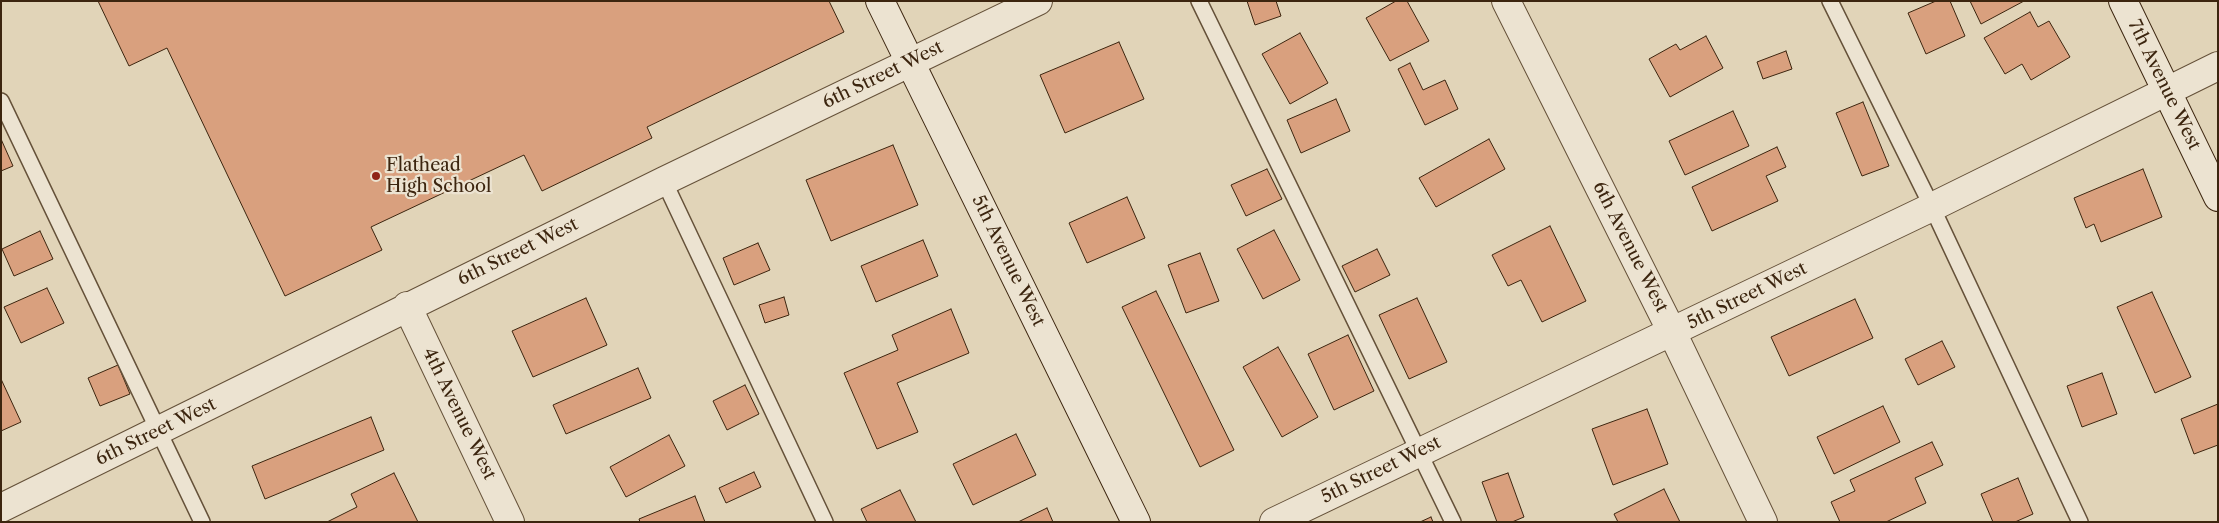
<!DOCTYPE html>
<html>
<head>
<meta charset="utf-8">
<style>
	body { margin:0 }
	#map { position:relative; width:2219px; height:523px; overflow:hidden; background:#e1d4b8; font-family:"Libre Caslon Text",serif }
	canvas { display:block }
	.frame { position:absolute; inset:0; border:2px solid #3c250f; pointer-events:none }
</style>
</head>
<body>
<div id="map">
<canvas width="2219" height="523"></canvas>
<div class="frame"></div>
</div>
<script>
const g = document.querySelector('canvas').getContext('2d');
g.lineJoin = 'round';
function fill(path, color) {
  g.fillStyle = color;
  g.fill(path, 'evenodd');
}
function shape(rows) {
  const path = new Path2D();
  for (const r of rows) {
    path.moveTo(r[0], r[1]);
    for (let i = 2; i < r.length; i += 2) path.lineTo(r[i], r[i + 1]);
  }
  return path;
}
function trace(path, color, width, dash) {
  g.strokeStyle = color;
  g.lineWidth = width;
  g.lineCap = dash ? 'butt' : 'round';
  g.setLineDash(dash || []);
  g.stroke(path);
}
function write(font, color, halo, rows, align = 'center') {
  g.font = font + ' "Libre Caslon Text",serif';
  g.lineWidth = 4.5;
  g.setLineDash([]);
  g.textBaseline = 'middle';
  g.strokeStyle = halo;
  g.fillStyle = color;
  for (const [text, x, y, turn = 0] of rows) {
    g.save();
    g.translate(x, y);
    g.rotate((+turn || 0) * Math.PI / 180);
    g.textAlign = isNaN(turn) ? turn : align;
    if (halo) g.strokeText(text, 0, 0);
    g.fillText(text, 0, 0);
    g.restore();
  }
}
const building = shape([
	[98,1,829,1,844,32,647,127,652,138,542,191,524,155,371,227,382,250,285,296,167,48,129,66,98,1],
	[1247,1,1276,1,1281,16,1255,25,1247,1],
	[1396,1,1407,1,1429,41,1390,61,1366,18,1396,1],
	[1936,1,1950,1,1965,36,1926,54,1908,13,1936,1],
	[1970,1,2024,1,1981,24,1970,1],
	[2030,12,2038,27,2049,21,2070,57,2031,80,2022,64,2005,74,1984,38,2030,12],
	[1300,33,1328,83,1290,104,1262,54,1300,33],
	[1706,36,1723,68,1670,97,1649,59,1676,44,1680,50,1706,36],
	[1119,42,1144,99,1065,133,1040,75,1119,42],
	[1786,51,1792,69,1763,79,1757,62,1786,51],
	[1410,63,1423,90,1445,80,1458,109,1425,125,1398,69,1410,63],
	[1336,99,1350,131,1301,153,1287,120,1336,99],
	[1863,102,1889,166,1862,176,1836,113,1863,102],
	[1733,111,1749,146,1685,175,1669,141,1733,111],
	[1,139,13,166,1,171,1,139],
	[1489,139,1505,169,1436,207,1419,178,1489,139],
	[893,145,918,205,831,241,806,180,893,145],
	[1777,147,1786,167,1766,176,1778,201,1712,231,1692,187,1777,147],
	[1267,169,1282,199,1246,216,1231,185,1267,169],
	[2143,169,2162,217,2101,242,2094,224,2086,228,2074,198,2143,169],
	[1127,197,1145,238,1087,263,1069,223,1127,197],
	[1550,226,1586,301,1542,322,1521,280,1508,286,1492,255,1550,226],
	[1274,230,1300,280,1263,299,1237,249,1274,230],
	[40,231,53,259,14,276,2,249,40,231],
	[923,240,938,276,876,302,861,266,923,240],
	[758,243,770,270,734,285,723,258,758,243],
	[1377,249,1390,275,1355,292,1342,266,1377,249],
	[1200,253,1219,301,1186,313,1168,265,1200,253],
	[47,288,64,323,21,343,4,307,47,288],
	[1156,291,1234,450,1200,467,1122,307,1156,291],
	[2152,292,2191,377,2155,393,2117,307,2152,292],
	[784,297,789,315,765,323,759,305,784,297],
	[586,298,607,345,533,377,512,331,586,298],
	[1417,298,1447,362,1409,379,1379,315,1417,298],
	[1855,299,1873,338,1789,376,1771,337,1855,299],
	[951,309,969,353,897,383,918,432,877,449,844,373,898,350,892,335,951,309],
	[1348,335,1374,391,1334,410,1308,354,1348,335],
	[1942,341,1955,367,1918,385,1905,359,1942,341],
	[1278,347,1318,417,1282,437,1243,367,1278,347],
	[118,365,130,394,100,406,88,378,118,365],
	[638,368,651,398,566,434,553,405,638,368],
	[2102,373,2117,414,2082,427,2067,386,2102,373],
	[1,379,21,422,1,431,1,379],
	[745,385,759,414,727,430,713,401,745,385],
	[2218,404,2218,445,2194,454,2181,419,2218,404],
	[1883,406,1900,442,1834,474,1817,437,1883,406],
	[1647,409,1668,464,1613,485,1592,429,1647,409],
	[371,417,384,450,265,499,252,466,371,417],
	[1016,434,1036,475,973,505,953,464,1016,434],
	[669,435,685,466,626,497,610,467,669,435],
	[1932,442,1943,465,1915,478,1926,503,1886,522,1840,522,1831,502,1855,491,1850,480,1932,442],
	[754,472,761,487,726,503,719,488,754,472],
	[394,473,418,522,327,522,357,507,351,494,394,473],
	[1508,473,1524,517,1512,522,1497,522,1482,482,1508,473],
	[2018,478,2033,514,2015,522,1993,522,1981,494,2018,478],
	[1664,489,1680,522,1618,522,1614,514,1664,489],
	[900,490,916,522,867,522,861,509,900,490],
	[695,496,705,522,640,522,639,519,695,496],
	[1047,508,1053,522,1018,522,1047,508],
	[1431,517,1433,522,1420,522,1431,517]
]);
fill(building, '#d9a07e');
trace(building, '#3c250f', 1);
const lane = shape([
	[1199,1,1453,522],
	[1830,1,1932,207,2080,522],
	[1,101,202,522],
	[664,181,825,522]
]);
const street = shape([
	[1506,1,1672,332,1763,522],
	[407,306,510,522],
	[1,508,664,181,1038,1],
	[1274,522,1932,207,2218,66]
]);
const secondary = shape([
	[880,1,1136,522],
	[2123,1,2218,197]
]);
trace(lane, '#655139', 18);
trace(street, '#655139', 30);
trace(secondary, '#3c250f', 30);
trace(lane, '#ece3d1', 15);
trace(street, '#ece3d1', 28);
trace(secondary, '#ece3d1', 28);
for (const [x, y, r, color] of [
	[376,176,5,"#8f2418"]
]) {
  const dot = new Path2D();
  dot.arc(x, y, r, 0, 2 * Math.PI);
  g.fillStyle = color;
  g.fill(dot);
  trace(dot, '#ece3d1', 2);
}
write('18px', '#3c250f', '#ece3d1', [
	["6th Street West",883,75,-26],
	["7th Avenue West",2164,85,64],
	["6th Avenue West",1630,247,63],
	["6th Street West",518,252,-26],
	["5th Avenue West",1008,261,64],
	["5th Street West",1747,296,-26],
	["4th Avenue West",459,414,64],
	["6th Street West",156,432,-26],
	["5th Street West",1381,470,-26]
]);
write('18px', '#3c250f', '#ece3d1', [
	["Flathead",386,166],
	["High School",386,187]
], 'left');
</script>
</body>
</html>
